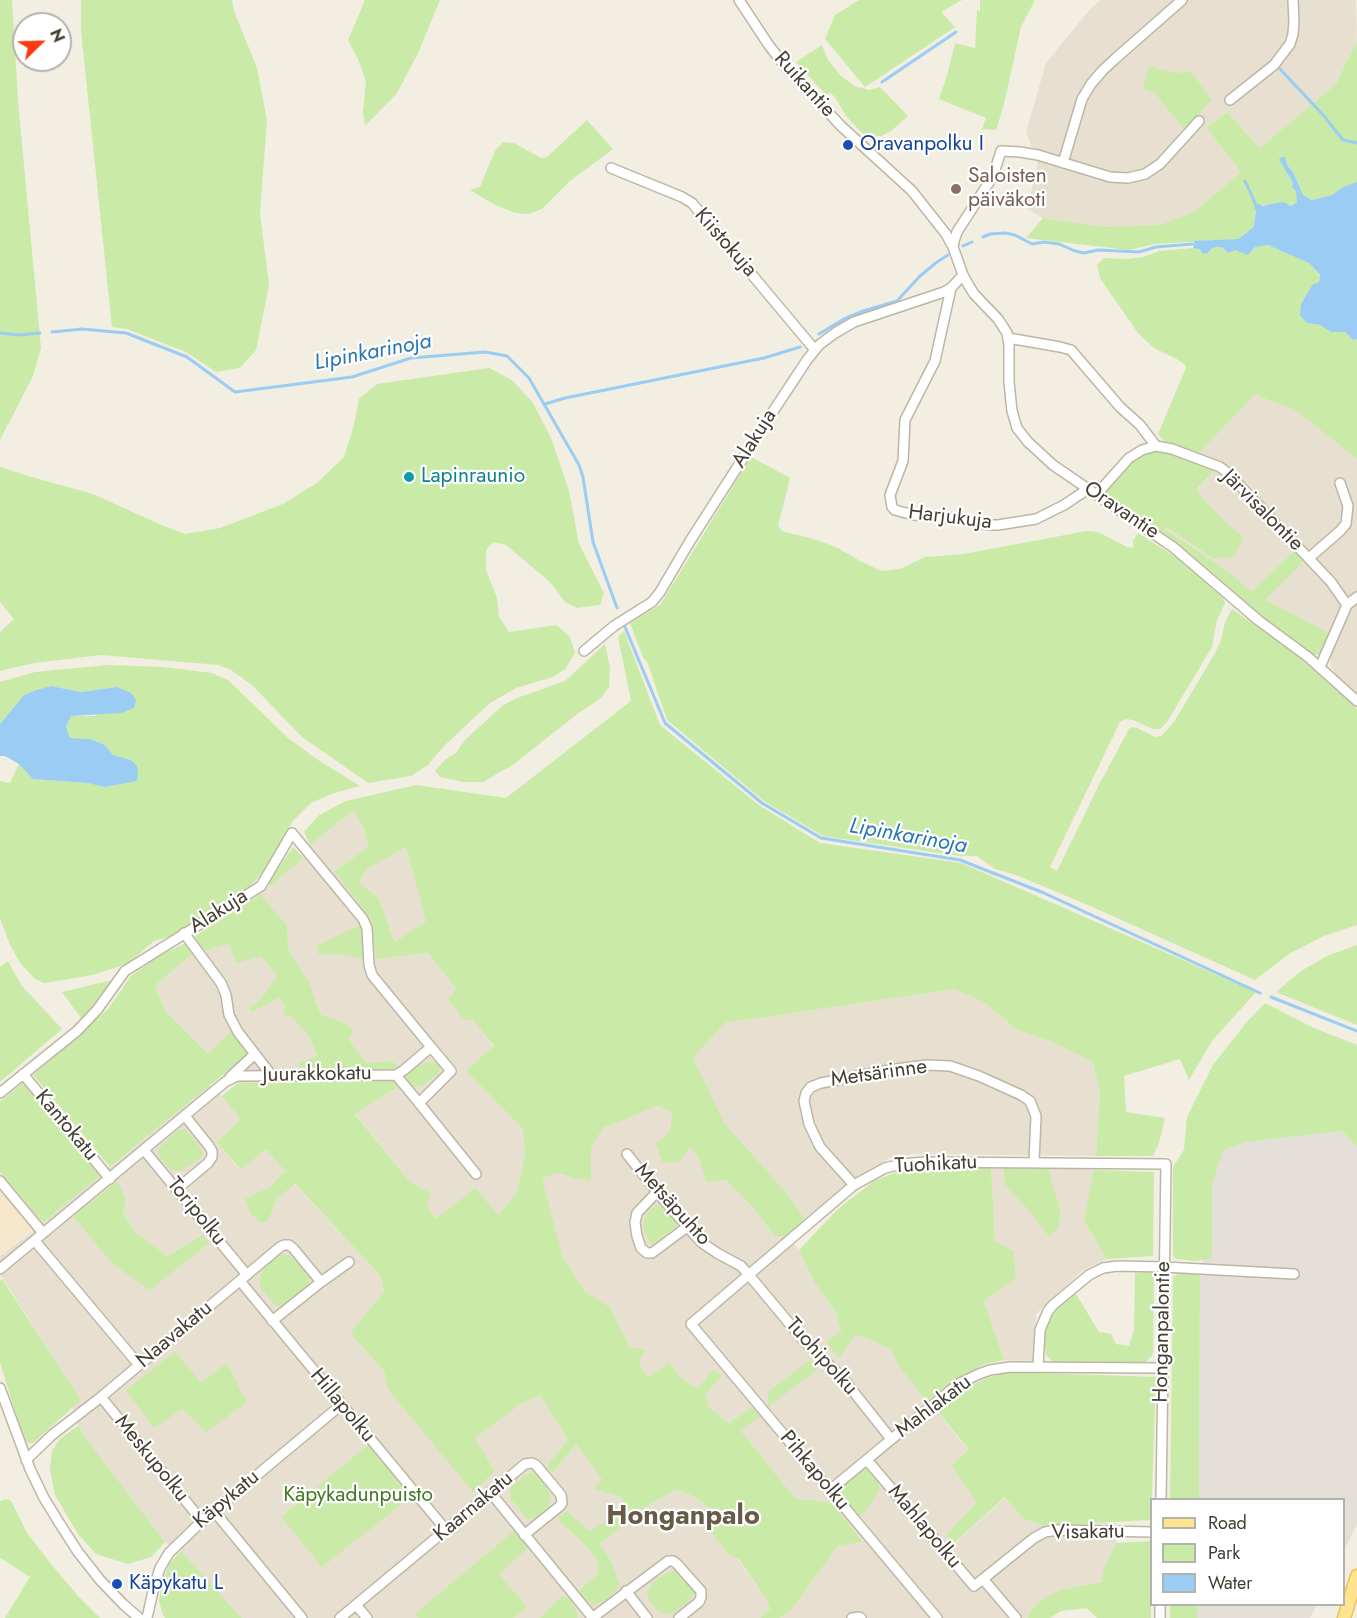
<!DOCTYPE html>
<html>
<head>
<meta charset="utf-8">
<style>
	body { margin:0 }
	#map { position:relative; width:1357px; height:1618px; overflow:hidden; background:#f2eee2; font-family:Jost,sans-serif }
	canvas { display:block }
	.legend { position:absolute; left:1150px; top:1498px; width:195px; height:108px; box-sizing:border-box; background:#fff; border:2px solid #b4b2ad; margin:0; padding:8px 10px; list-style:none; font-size:18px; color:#443e33 }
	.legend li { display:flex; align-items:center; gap:12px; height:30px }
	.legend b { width:30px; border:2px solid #b4b2ad }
	.north { position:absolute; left:12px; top:12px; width:60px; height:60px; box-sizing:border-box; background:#fff; border:2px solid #b4b2ad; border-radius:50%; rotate:67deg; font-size:16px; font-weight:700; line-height:24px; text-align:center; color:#443e33 }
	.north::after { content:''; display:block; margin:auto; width:21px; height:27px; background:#ff390d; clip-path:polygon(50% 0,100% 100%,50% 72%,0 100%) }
</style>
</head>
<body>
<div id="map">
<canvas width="1357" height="1618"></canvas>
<ul class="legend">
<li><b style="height:8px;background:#ffe38f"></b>Road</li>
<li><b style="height:16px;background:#caeaa8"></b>Park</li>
<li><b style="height:16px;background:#9accf4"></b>Water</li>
</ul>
<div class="north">N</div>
</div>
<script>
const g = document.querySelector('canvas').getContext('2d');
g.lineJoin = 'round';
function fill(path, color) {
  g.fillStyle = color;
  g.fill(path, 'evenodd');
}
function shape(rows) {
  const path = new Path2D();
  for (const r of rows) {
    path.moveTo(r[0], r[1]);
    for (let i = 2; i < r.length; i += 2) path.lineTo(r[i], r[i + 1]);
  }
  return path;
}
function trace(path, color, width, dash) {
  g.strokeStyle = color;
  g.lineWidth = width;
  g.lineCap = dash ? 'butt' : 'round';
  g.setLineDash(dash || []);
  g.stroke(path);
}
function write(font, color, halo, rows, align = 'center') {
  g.font = font + ' Jost,sans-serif';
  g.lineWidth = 4.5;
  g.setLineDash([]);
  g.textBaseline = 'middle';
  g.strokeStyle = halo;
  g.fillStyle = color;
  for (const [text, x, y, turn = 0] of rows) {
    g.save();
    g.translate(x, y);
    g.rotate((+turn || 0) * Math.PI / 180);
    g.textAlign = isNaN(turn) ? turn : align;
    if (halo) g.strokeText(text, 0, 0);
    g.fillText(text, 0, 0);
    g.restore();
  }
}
fill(shape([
	[1101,0,1356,0,1357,42,1345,64,1337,83,1260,148,1227,112,1206,127,1241,172,1194,212,1159,225,1104,227,1043,218,1027,209,1038,163,1026,132,1046,63,1091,8],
	[1255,395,1295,410,1357,459,1357,695,1336,675,1331,666,1330,659,1322,651,1329,636,1327,632,1266,600,1292,553,1253,590,1251,590,1219,565,1163,527,1221,464,1199,453],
	[354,810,364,829,368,847,334,871,371,919,376,959,428,953,456,989,448,999,472,1019,496,1050,466,1071,523,1129,525,1156,518,1192,498,1215,437,1219,426,1206,431,1193,410,1182,355,1113,399,1086,395,1081,392,1069,398,1066,391,1061,366,1063,349,1040,354,1030,338,1020,320,1014,310,984,288,949,287,925,260,894,304,858,310,845],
	[406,847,426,921,394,942,379,898,359,883,367,869],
	[229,944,261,955,277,976,261,999,248,1008,253,1012,278,998,310,1037,317,1056,302,1074,303,1082,238,1083,223,1075,248,1054,231,1033,208,1054,166,1012,155,986,193,953,207,951],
	[955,989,985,1003,1017,1030,1053,1042,1093,1062,1100,1093,1096,1156,913,1154,889,1158,805,1219,785,1191,725,1124,693,1058,725,1023],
	[210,1085,222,1096,240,1119,217,1142,240,1170,266,1149,285,1171,270,1187,245,1198,250,1213,259,1222,276,1199,294,1184,378,1273,382,1282,384,1292,350,1333,385,1372,473,1491,495,1471,475,1438,521,1404,540,1395,568,1440,548,1466,553,1473,576,1444,603,1479,595,1488,622,1497,626,1507,590,1531,567,1511,561,1523,583,1543,597,1560,598,1573,577,1591,593,1605,611,1561,599,1545,653,1502,676,1490,695,1497,710,1509,738,1559,767,1600,770,1609,760,1618,577,1618,578,1615,561,1596,540,1618,514,1618,526,1607,499,1574,415,1614,418,1618,242,1618,181,1551,165,1542,82,1433,72,1407,80,1399,0,1274,0,1256,43,1223],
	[95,1198,126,1199,123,1214,137,1234,167,1256,201,1235,150,1290],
	[247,1403,206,1431,182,1409],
	[656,1106,672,1111,670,1132,690,1147,699,1159,706,1182,726,1180,755,1210,775,1236,787,1236,799,1250,814,1282,836,1312,841,1331,826,1342,839,1357,855,1335,871,1340,891,1350,900,1366,969,1451,951,1466,978,1502,946,1535,954,1544,1006,1497,1024,1519,1044,1526,1116,1523,1116,1543,1103,1570,1102,1582,1059,1590,1027,1616,1028,1618,780,1618,791,1610,838,1546,863,1542,832,1503,795,1498,741,1431,752,1407,729,1423,709,1407,706,1394,722,1375,714,1369,698,1389,684,1381,647,1379,610,1307,586,1292,562,1256,553,1226,542,1178,557,1173,574,1178,591,1146,603,1128],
	[991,1165,1003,1167,1005,1185,1029,1211,1049,1237,1060,1209,1048,1168,1093,1170,1084,1221,1107,1259,1082,1271,1036,1314,1035,1361,1004,1360,984,1301,1016,1278,995,1241]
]), '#e7e0d0');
fill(shape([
	[0,1188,34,1228,0,1255]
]), '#f6e6cb');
fill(shape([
	[1342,1131,1357,1147,1357,1524,1344,1551,1344,1500,1199,1500,1200,1273,1203,1260,1212,1259,1212,1186,1223,1151,1246,1142],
	[1198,1605,1317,1605,1310,1618,1197,1618]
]), '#e4dfd8');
fill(shape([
	[0,0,12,0,18,101,41,348,33,376,0,440],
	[81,0,232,0,234,11,257,68,267,120,260,213,269,285,256,350,240,368,216,372,186,352,127,329,112,327,81,31],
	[365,0,440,0,418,53,397,93,365,126,363,112,366,82,359,61,348,40],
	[859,0,962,0,941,12,955,27,865,87,825,39,835,15],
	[980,0,1035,0,1021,27,1004,104,996,130,982,129,986,118,939,99,947,76,955,43,975,48,977,10,980,11],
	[1357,42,1357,182,1343,187,1332,195,1312,200,1303,195,1293,172,1287,165,1285,157,1290,177,1293,183,1292,187,1296,191,1298,198,1297,202,1291,206,1284,202,1255,207,1256,211,1254,226,1238,239,1155,244,1129,250,1026,238,1043,218,1104,227,1159,225,1194,212,1241,172,1206,127,1227,112,1260,148,1337,83,1345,64],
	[822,45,828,60,840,75,854,86,869,90,880,87,908,116,891,131,881,136,866,136,862,133,846,116,834,96,830,93,826,95,796,62],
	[1149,66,1175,73,1191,72,1212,100,1184,129,1155,93,1143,89],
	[587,120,613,149,570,181,542,209,529,214,515,213,495,205,470,190,480,187,495,151,503,142,514,143,541,158,547,157],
	[1260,245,1268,245,1274,247,1309,263,1320,276,1319,282,1312,285,1301,304,1307,323,1320,325,1331,332,1345,332,1353,340,1357,339,1357,459,1295,410,1255,395,1199,453,1164,441,1158,434,1186,368,1186,366,1177,359,1154,348,1138,333,1100,278,1097,265,1104,258,1127,259,1143,257,1159,251,1193,248,1211,249,1216,247,1222,247,1228,253,1235,249,1251,252,1255,247],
	[489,368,512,380,533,403,551,438,569,491,579,544,604,593,600,605,577,608,565,602,550,582,506,545,493,542,486,550,486,570,497,598,499,617,509,632,557,625,570,637,575,653,565,669,553,677,516,688,490,703,443,747,428,765,411,776,368,783,302,737,252,685,231,670,219,665,101,655,34,663,0,671,0,632,14,619,0,602,0,467,35,478,93,494,159,524,185,534,220,528,283,504,317,483,344,457,354,425,359,399,377,384],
	[1153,450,1164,450,1216,469,1197,489,1204,500,1227,524,1242,536,1243,540,1234,556,1214,559,1167,527,1164,527,1165,529,1219,565,1251,590,1253,590,1292,553,1295,552,1302,560,1302,563,1267,598,1266,600,1327,632,1329,636,1322,651,1318,655,1310,654,1260,616,1184,550,1109,498,1107,494,1108,487,1130,463],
	[751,457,790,478,778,526,782,531,814,539,838,548,860,561,881,571,900,569,925,557,963,554,1087,531,1098,532,1127,547,1134,548,1133,541,1138,533,1179,559,1222,597,1225,603,1217,620,1212,647,1167,722,1160,729,1153,729,1133,720,1126,719,1120,722,1050,867,1057,871,1099,785,1129,729,1132,727,1137,728,1155,737,1161,736,1174,722,1214,655,1221,641,1225,622,1232,609,1291,650,1357,709,1357,925,1324,936,1289,954,1255,980,1088,905,1016,875,995,869,977,856,960,856,823,836,764,801,667,720,648,664,643,657,630,623,660,605],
	[624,631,660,725,760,806,820,843,961,863,1256,992,1212,1041,1189,1080,1180,1059,1124,1076,1126,1112,1165,1118,1159,1143,1153,1156,1096,1156,1100,1093,1093,1062,1053,1042,1017,1030,985,1003,955,989,725,1023,693,1058,725,1124,785,1191,805,1219,787,1236,775,1236,755,1210,726,1180,706,1182,699,1159,690,1147,678,1163,662,1162,656,1144,670,1132,672,1112,657,1106,603,1128,591,1147,591,1181,574,1178,557,1173,542,1178,562,1256,586,1292,610,1307,630,1347,645,1350,639,1363,647,1378,669,1363,684,1381,698,1388,714,1369,722,1375,706,1394,709,1407,729,1423,752,1407,760,1416,741,1431,795,1498,832,1503,863,1542,838,1546,791,1610,780,1618,760,1618,770,1609,767,1600,739,1559,729,1555,703,1522,710,1509,695,1497,676,1490,653,1502,600,1544,611,1561,620,1585,607,1600,593,1605,577,1592,598,1573,597,1560,583,1543,561,1523,559,1517,567,1511,590,1531,626,1507,622,1497,594,1489,602,1479,576,1444,553,1473,547,1466,568,1440,540,1395,521,1404,475,1438,495,1471,473,1492,387,1388,385,1372,350,1333,384,1292,382,1282,378,1273,295,1184,276,1199,268,1221,259,1222,250,1213,245,1198,270,1187,285,1171,266,1149,241,1170,217,1142,240,1119,222,1096,238,1083,395,1081,399,1086,355,1114,410,1182,431,1193,427,1206,436,1219,475,1188,498,1215,517,1192,525,1156,523,1129,466,1071,494,1046,472,1019,464,1020,448,999,456,989,428,953,376,959,371,919,334,871,368,847,364,829,354,810,310,845,304,832,319,815,346,801,416,785,506,798,631,701,618,637],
	[406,847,426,921,394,942,379,898,359,883,367,869],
	[605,644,610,668,609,687,601,698,576,715,514,764,483,782,463,782,440,777,435,771,445,760,456,753,465,740,503,705,517,698,565,681],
	[108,665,163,667,212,673,228,680,288,738,318,760,360,786,331,794,311,803,292,822,265,870,243,894,173,936,154,941,127,964,92,975,44,983,35,979,21,964,10,945,0,918,0,781,10,783,19,764,33,779,87,783,105,787,136,781,131,760,113,755,105,745,90,739,70,738,66,727,71,716,96,716,117,687,81,692,51,686,36,690,24,695,0,724,0,682,35,672],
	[293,847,304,858,270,886,268,883],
	[260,894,287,925,288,949,310,984,320,1014,338,1020,354,1030,349,1040,366,1063,391,1061,399,1066,392,1069,302,1074,298,1064,317,1056,310,1037,292,1017,283,1016,285,1006,278,998,253,1012,248,1008,261,999,277,976,261,956,236,963,229,944,206,951,200,947,192,938],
	[360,925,365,960,347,955,318,954,317,946],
	[188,942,193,953,155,986,166,1012,208,1054,231,1032,248,1054,110,1167,33,1075,108,1009,131,976,158,956],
	[1357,945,1357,1025,1276,992,1301,971,1327,956],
	[8,961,21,985,62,1029,0,1082,0,967],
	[112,980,100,999,81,1018,62,992],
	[1265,1003,1314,1028,1357,1045,1357,1147,1342,1131,1246,1142,1223,1151,1212,1186,1212,1259,1194,1261,1176,1259,1173,1256,1173,1167,1184,1150,1187,1117,1213,1065,1246,1023],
	[435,1062,441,1066,438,1073,422,1086,414,1087,407,1081,406,1074,417,1064],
	[23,1083,100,1176,43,1223,0,1172,0,1102],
	[178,1130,185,1130,193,1137,204,1154,194,1163,181,1171,171,1170,159,1157,158,1149],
	[991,1165,995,1241,1013,1251,1016,1278,984,1301,1004,1360,985,1364,958,1378,927,1401,899,1366,891,1350,871,1340,855,1335,839,1358,826,1342,841,1331,836,1312,814,1282,799,1250,838,1209,874,1181,894,1173,915,1168],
	[1003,1167,1048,1168,1060,1209,1059,1227,1049,1237,1029,1211,1005,1185],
	[1093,1170,1154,1172,1153,1256,1107,1259,1084,1221],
	[117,1182,126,1199,123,1214,137,1234,167,1256,202,1235,209,1243,150,1290,113,1264,73,1216],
	[663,1205,672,1215,678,1225,651,1245,644,1231,644,1219,648,1213,655,1206],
	[280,1255,288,1255,296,1259,310,1276,308,1286,285,1305,276,1306,260,1287,260,1276,266,1266],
	[1181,1271,1200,1273,1199,1499,1170,1500,1173,1277],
	[1154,1272,1153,1354,1146,1362,1053,1362,1047,1356,1044,1347,1046,1323,1057,1306,1076,1294,1099,1332,1111,1334,1116,1344,1129,1346,1134,1331,1135,1273],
	[2,1279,81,1400,33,1443,29,1443,24,1441,0,1362,0,1281],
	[175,1352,201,1382,227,1363,247,1403,206,1432,182,1409,154,1428,126,1390],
	[809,1361,817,1363,817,1370,768,1407,768,1392],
	[1009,1372,1156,1377,1151,1520,1044,1526,1024,1519,1005,1497,953,1544,946,1535,977,1502,951,1466,969,1450,935,1408,958,1392,986,1378],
	[79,1425,82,1433,165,1542,151,1557,128,1564,96,1554,78,1534,55,1495,50,1469,52,1451,60,1439],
	[368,1445,412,1496,322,1567,281,1517],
	[865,1469,871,1470,878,1481,879,1489,869,1507,858,1518,839,1496,847,1484],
	[536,1471,551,1496,548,1508,537,1517,528,1519,510,1498,510,1488,525,1476],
	[6,1499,11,1501,27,1533,51,1564,78,1596,100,1618,5,1618,30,1577,0,1558,0,1501],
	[514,1531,528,1548,499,1574,527,1607,514,1618,418,1618,415,1614],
	[1151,1541,1151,1618,1097,1618,1087,1608,1061,1611,1050,1618,1028,1618,1027,1616,1038,1603,1059,1590,1102,1582,1103,1570,1116,1543],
	[181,1551,242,1618,165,1618,163,1615,159,1601,161,1587,169,1564],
	[679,1570,696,1591,686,1604,672,1613,661,1613,649,1601,647,1592,656,1579,670,1572],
	[561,1596,571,1600,578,1615,577,1618,540,1618],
	[1170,1605,1198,1605,1197,1618,1170,1618]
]), '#caeaa8');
fill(shape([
	[1282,157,1285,157,1287,165,1293,172,1303,195,1312,200,1332,195,1343,187,1357,182,1357,339,1353,340,1345,332,1331,332,1320,325,1307,323,1300,315,1301,304,1312,285,1319,282,1320,275,1309,263,1268,245,1255,247,1248,255,1235,250,1228,253,1222,247,1216,247,1211,249,1207,254,1202,253,1200,249,1193,248,1194,241,1238,239,1245,234,1254,226,1256,211,1254,207,1258,204,1263,206,1275,203,1284,202,1291,206,1297,202,1296,191,1292,187,1293,183,1279,159],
	[51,686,81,692,117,687,131,693,136,700,134,708,121,713,71,716,66,727,70,738,90,739,105,745,113,755,131,760,137,766,138,773,137,781,105,787,87,783,33,779,19,764,5,756,0,756,0,724,24,695,36,690]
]), '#9accf4');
trace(shape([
	[1280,69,1324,116,1343,140,1357,143],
	[882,82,956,32],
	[1245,181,1256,205],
	[983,237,990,234,1005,233,1015,235,1032,244,1044,242,1059,244,1075,251,1084,253,1098,250,1139,252,1156,247,1192,244],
	[963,246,972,242],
	[52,332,82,329,126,333,187,357,235,392,352,377,411,358,485,352,507,356,529,378,579,465,583,477,593,542,617,608],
	[0,333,18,335,40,333],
	[819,334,844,319,863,311,897,301,920,276,937,262,948,255],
	[545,404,565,398,764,358,800,347],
	[625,627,665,723,762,803,821,838,960,860,1044,893,1260,993],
	[1271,997,1357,1031]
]), '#9accf4', 3);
const minor = shape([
	[739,0,768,44,784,65,841,126,912,191,946,234,953,247,963,275,969,286,974,294,998,319,1007,333,1009,345,1009,382,1012,411,1017,428,1028,442,1053,465,1173,547,1258,620,1308,657,1357,701],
	[1230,100,1274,65,1290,44,1293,34,1294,22,1293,0],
	[1063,163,1082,99,1091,84,1103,70,1116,58,1182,0],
	[611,168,682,197,692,203,815,350],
	[953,247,954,241,957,232,993,176,1001,151,1020,152,1038,155,1110,177,1128,178,1145,174,1160,164,1199,121],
	[951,288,935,361,905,420,903,461,890,495,892,507,895,510,913,515,954,518,990,525,998,525,1036,519,1064,505,1088,489],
	[1008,338,1060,347,1071,350,1120,407,1140,425,1156,446],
	[1096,495,1129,458,1142,450,1156,446,1172,449,1220,467,1228,473,1331,582,1347,605,1320,667],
	[1309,558,1340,531,1346,524,1348,506,1340,483],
	[1347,605,1357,597],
	[584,651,614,626,652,602,660,592,690,541,772,413,807,360,819,345,835,333,854,322,944,292,951,288,963,275],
	[184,933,221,983,226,995,229,1015,238,1032,272,1076],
	[431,1047,451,1071,419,1103,476,1174],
	[23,1074,110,1179],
	[396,1075,419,1103],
	[230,1077,255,1054],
	[0,1093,77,1031,97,1010,125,971,261,886,292,833,363,919,367,928,369,965,372,975,431,1047,404,1070,396,1075,237,1076,225,1082,0,1269],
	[144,1150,247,1275],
	[627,1154,657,1192,701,1242,717,1253,741,1266,749,1275,804,1341,841,1376,891,1439],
	[0,1181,43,1233],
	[854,1185,820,1147,809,1124,804,1101,806,1093,811,1087,821,1083,889,1070,927,1065,950,1066,979,1076,1021,1095,1030,1101,1036,1116,1034,1162],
	[177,1189,208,1163,212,1157,212,1151,209,1146,185,1116],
	[657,1192,637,1213,635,1223,637,1236,641,1248,647,1253,652,1253,687,1227],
	[35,1241,139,1365],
	[240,1281,446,1530],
	[272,1321,321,1282,349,1262],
	[1038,1367,1040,1330,1048,1311,1053,1305,1089,1275,1103,1268,1117,1266,1164,1267,1294,1274],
	[0,1388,30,1469,44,1498,58,1521,78,1552,100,1580,123,1604,139,1618],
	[101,1397,202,1521],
	[26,1460,52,1435,101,1397,280,1247,284,1245,289,1245,293,1248,321,1282],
	[867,1460,974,1586,983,1579],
	[830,1490,951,1390,960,1383,979,1374,990,1370,1010,1367,1162,1368],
	[490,1492,593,1618],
	[214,1511,302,1618],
	[626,1591,647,1618],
	[356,1605,367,1618],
	[147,1618,153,1591,160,1568,169,1553,202,1521,341,1405],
	[340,1618,525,1464,532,1463,536,1465,561,1495,562,1503,560,1506,524,1535],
	[592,1618,668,1561,673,1561,677,1564,701,1591,701,1597,699,1602,679,1618],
	[852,1618,859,1617,861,1618],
	[937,1618,691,1324,854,1185,885,1168,902,1164,925,1162,1166,1164,1161,1500],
	[1016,1618,983,1579,1034,1538,1045,1532,1058,1530,1152,1532],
	[1160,1618,1160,1604]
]);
const major = shape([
	[1344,1618,1357,1576]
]);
trace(minor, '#beb6a5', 12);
trace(major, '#eac359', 15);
trace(minor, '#fff', 9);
trace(major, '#ffe38f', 12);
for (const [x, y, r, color] of [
	[848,145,6,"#1a4fb4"],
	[956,189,6,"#8d6e63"],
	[409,477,6,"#0f9aa8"],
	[117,1584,6,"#1a4fb4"]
]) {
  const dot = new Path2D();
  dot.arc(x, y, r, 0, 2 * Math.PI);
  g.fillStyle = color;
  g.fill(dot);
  trace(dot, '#fff', 2);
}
write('21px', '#443e33', '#fff', [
	["Ruikantie",804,85,48],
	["Kiistokuja",725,243,49],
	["Alakuja",755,439,-58],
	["Oravantie",1121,511,34],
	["Järvisalontie",1262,511,45],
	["Harjukuja",950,518,7],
	["Alakuja",219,912,-32],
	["Metsärinne",879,1074,-8],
	["Juurakkokatu",317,1075,-1],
	["Kantokatu",66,1126,50],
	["Tuohikatu",936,1165,-3],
	["Metsäpuhto",672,1205,48],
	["Toripolku",196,1212,51],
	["Honganpalontie",1163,1332,-89],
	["Naavakatu",175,1335,-40],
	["Tuohipolku",821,1357,48],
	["Hillapolku",342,1406,50],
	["Mahlakatu",934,1407,-37],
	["Meskupolku",151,1459,51],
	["Pihkapolku",814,1471,50],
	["Käpykatu",227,1500,-40],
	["Kaarnakatu",474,1507,-40],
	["Mahlapolku",924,1527,50],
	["Visakatu",1088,1533,-1]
]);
write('21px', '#164399', '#fff', [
	["Oravanpolku I",860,145],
	["Käpykatu L",129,1584]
], 'left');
write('21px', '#785e54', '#fff', [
	["Saloisten",968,177],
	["päiväkoti",968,201]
], 'left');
write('21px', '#0d838f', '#fff', [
	["Lapinraunio",421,477]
], 'left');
write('21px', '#417823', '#fff', [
	["Käpykadunpuisto",358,1496]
]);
write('italic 22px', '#2775b5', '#fff', [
	["Lipinkarinoja",373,353,-11],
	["Lipinkarinoja",908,837,10]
]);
write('bold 27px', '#685c49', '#fff', [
	["Honganpalo",683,1517]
]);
</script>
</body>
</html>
